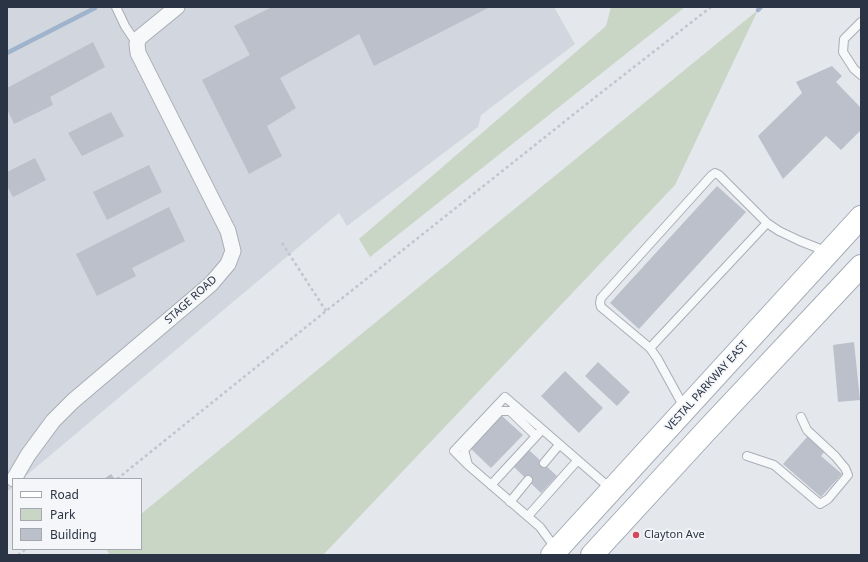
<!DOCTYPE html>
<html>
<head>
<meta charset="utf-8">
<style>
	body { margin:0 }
	#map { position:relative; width:868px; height:562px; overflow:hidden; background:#e4e7ec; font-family:"Noto Sans",sans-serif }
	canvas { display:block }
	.frame { position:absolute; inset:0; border:8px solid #2b3445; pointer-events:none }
	.legend { position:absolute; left:12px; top:478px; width:130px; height:72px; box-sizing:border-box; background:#f4f6f9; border:1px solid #a4a8b1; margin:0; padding:5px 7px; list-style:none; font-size:12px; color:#2b3445 }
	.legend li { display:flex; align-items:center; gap:8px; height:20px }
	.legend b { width:20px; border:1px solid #a4a8b1 }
</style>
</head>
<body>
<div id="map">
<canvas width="868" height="562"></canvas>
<div class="frame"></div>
<ul class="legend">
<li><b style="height:5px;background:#fff"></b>Road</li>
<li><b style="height:11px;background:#c9d6c5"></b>Park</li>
<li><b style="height:11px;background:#bbc0ca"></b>Building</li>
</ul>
</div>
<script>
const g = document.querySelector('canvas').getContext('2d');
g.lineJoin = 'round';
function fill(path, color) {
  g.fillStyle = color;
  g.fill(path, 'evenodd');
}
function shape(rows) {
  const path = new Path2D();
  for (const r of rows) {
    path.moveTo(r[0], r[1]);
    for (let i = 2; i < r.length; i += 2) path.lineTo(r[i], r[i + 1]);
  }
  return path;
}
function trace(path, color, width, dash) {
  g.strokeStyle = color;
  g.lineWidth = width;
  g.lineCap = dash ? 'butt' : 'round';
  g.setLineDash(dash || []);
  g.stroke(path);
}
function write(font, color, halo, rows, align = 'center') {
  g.font = font + ' "Noto Sans",sans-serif';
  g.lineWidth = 3.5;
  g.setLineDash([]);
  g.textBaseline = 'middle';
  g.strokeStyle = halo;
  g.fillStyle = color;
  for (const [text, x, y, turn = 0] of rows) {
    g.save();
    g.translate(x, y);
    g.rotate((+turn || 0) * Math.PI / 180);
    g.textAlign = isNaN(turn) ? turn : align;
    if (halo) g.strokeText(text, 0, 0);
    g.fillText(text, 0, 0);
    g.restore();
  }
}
fill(shape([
	[9,7,554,7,575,44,481,115,478,127,347,226,339,213,22,479,13,479,13,487,7,492,7,11]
]), '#d2d6de');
fill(shape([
	[611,7,685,7,370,257,359,239,606,26],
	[758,10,675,185,323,555,110,555,106,549,141,549,141,514]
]), '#c9d6c5');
trace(shape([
	[758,10,761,7],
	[7,53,95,8]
]), '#9fb4cc', 4.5);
fill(shape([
	[272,7,490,7,374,66,359,34,280,78,296,108,267,126,282,156,249,174,202,80,250,55,234,26],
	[93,42,105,67,50,97,53,105,14,124,7,109,7,88],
	[832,66,842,76,836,82,861,108,861,130,841,150,826,136,783,179,758,136,802,93,796,82],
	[111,112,124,136,82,156,68,133],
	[35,158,46,180,13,197,7,186,7,172],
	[149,165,162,192,107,220,93,192],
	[717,186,746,212,639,329,610,303],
	[169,207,185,241,132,268,136,276,97,296,76,254],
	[854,342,860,400,838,402,833,345],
	[598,362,630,392,617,406,585,376],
	[565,371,603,408,579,433,541,396],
	[501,415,523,435,491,468,469,447],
	[808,436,825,451,821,456,842,474,821,497,783,464],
	[529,450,557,476,541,493,514,467],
	[111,474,115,479,104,479]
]), '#bbc0ca');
const lane = shape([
	[116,7,125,26,137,44],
	[861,22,844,39,843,52,854,69,861,75],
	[767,223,779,231,800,241,828,252],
	[650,348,767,223,719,175,715,173,711,176,601,298,600,303,601,307,650,348,657,358,685,409],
	[747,456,774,465,820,504,828,499,848,475,845,468,835,456,807,430,801,417],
	[544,463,559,445],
	[468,465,464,450,500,411,510,411,536,436],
	[491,485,539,433],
	[510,502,528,480],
	[528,516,577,461],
	[556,549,540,527,468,465,454,451,505,397,611,489]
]);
const street = shape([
	[14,479,28,455,53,421,73,401,211,284,228,264,233,251,228,231,138,53,137,44,139,38,177,7]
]);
const primary = shape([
	[552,555,861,217],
	[592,555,706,431,861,266]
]);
trace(lane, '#a9aeb7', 10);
trace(street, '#a9aeb7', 17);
trace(primary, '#a3abb8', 24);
trace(shape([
	[282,243,326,311],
	[117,479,326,311,593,99,711,7],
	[18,555,26,549]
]), '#c2c5cb', 2.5, [3, 3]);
trace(lane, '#f7f8fa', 8);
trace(street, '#f7f8fa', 15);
trace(primary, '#fff', 22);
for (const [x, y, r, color] of [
	[636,535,4,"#d1495b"]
]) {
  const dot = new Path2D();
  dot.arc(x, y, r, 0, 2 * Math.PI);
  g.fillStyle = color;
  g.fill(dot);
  trace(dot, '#f4f6f9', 1.5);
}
write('11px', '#2b3445', '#f4f6f9', [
	["STAGE ROAD",191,300,-42],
	["VESTAL PARKWAY EAST",707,386,-48]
]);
write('11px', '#2b3445', '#f4f6f9', [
	["Clayton Ave",644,535]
], 'left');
</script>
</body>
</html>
